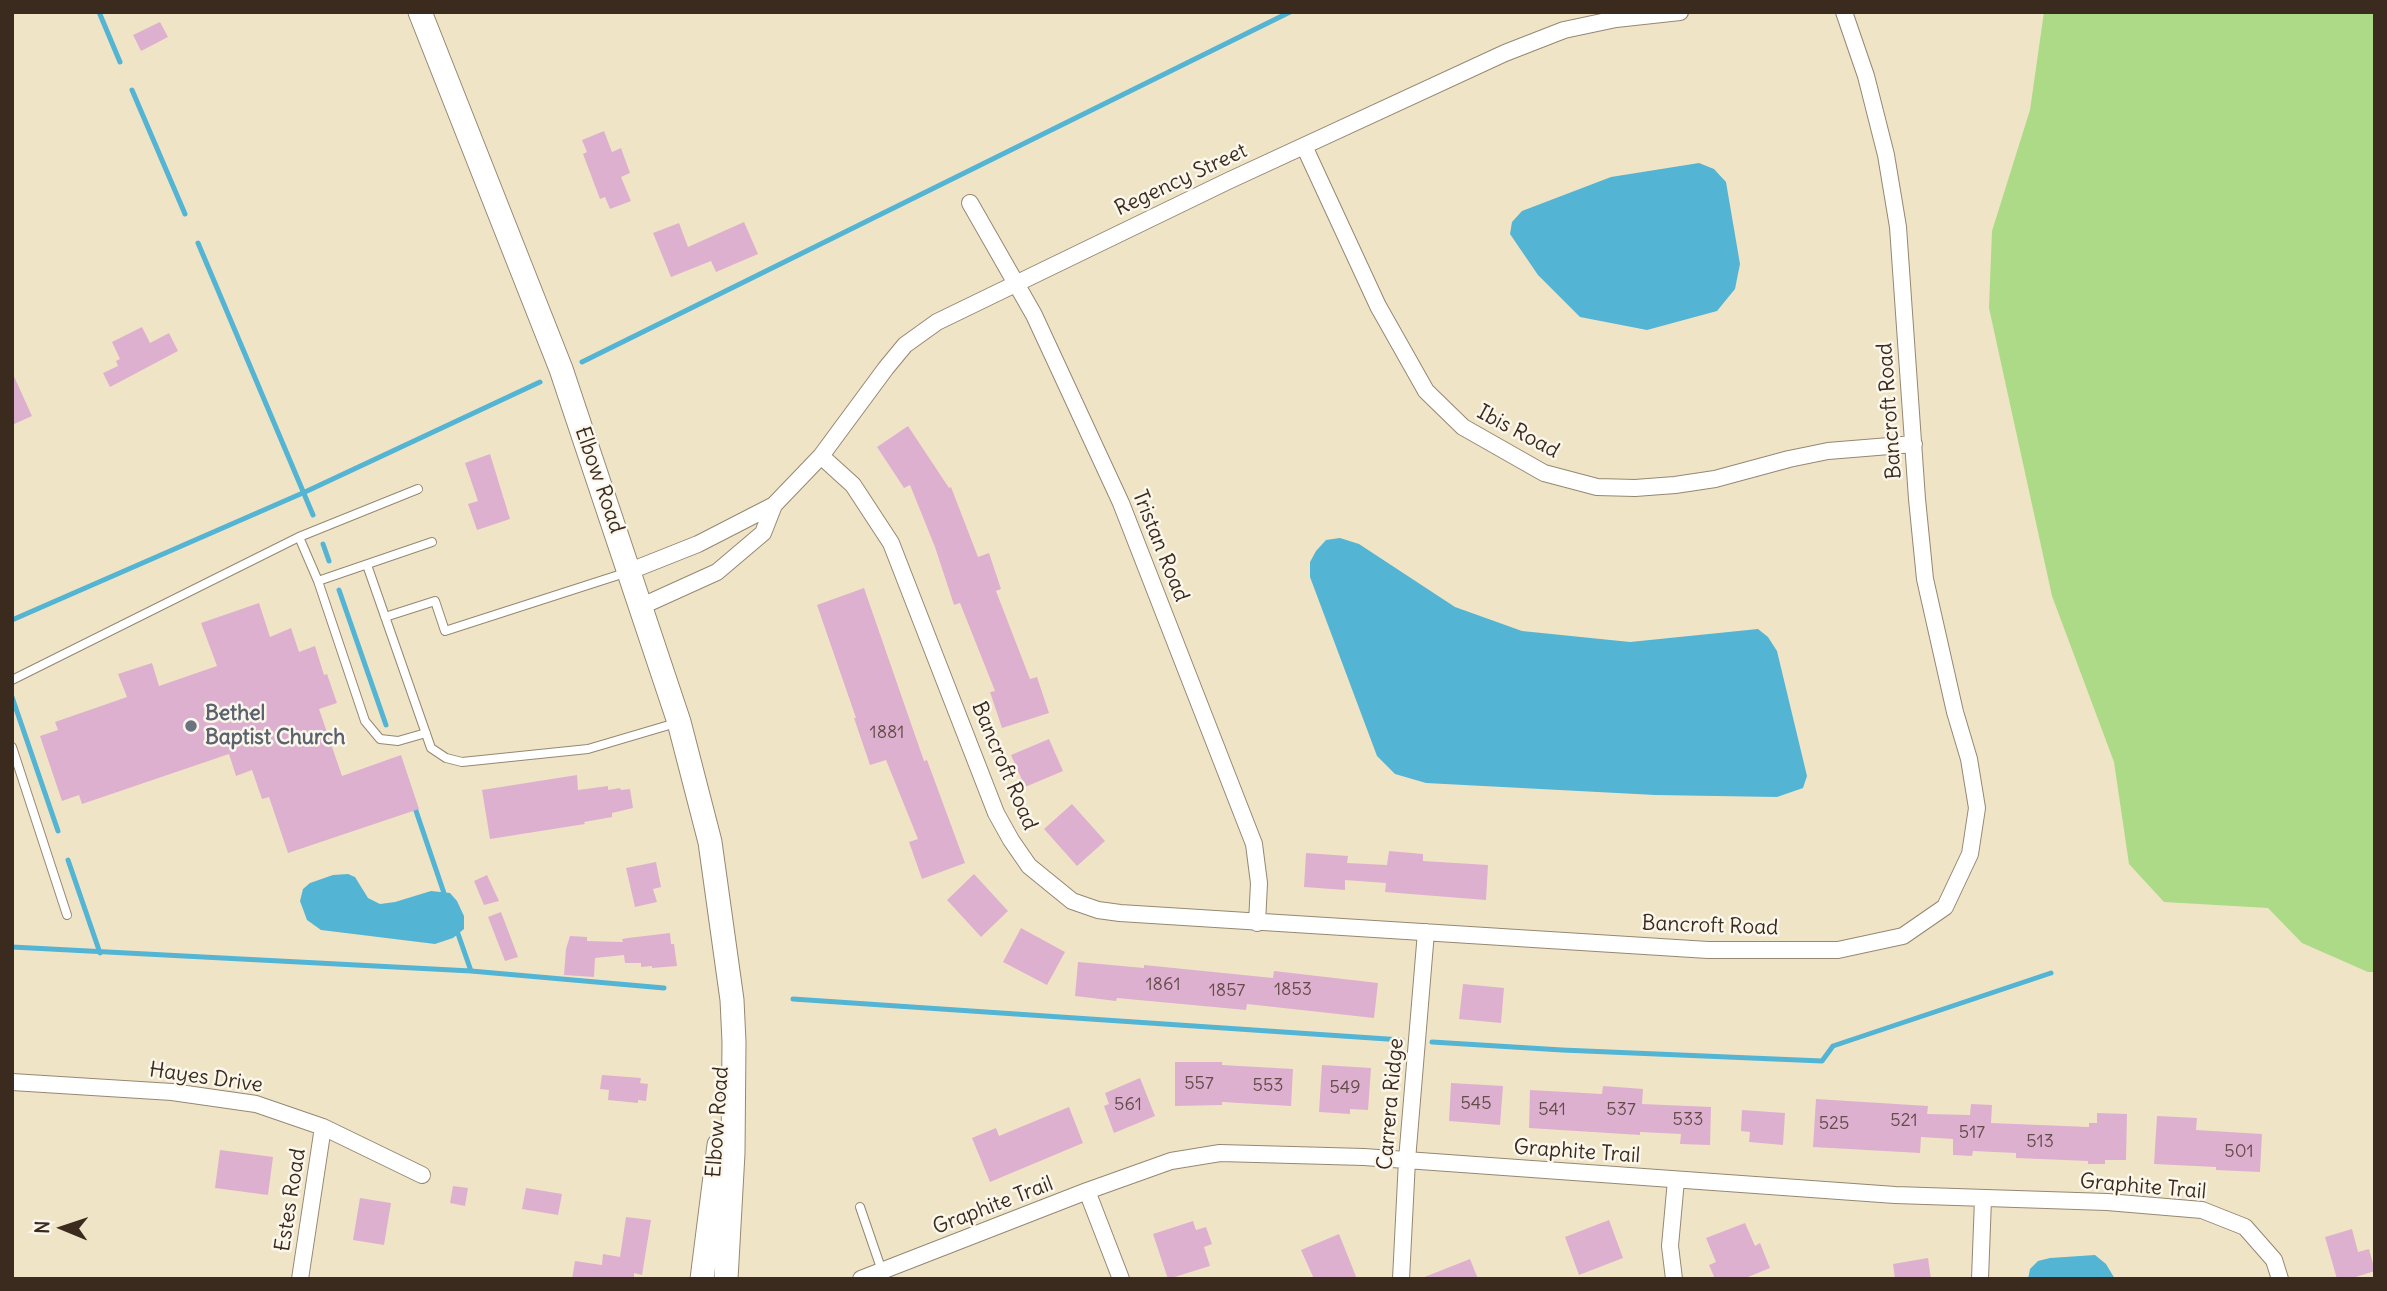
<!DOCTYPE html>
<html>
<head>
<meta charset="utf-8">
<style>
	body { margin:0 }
	#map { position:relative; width:2387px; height:1291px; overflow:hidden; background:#f0e4c7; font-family:Delius,sans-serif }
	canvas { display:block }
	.frame { position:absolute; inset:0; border:14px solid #3b2a1e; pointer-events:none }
	.north { position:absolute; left:28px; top:1193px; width:70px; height:70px; -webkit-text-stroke:5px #fbf7ec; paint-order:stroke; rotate:272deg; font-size:19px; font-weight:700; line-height:28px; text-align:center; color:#3b2a1e }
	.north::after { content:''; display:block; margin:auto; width:24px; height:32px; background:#3b2a1e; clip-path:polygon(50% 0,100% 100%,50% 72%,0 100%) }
</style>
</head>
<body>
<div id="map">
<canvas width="2387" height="1291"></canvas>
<div class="frame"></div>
<div class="north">N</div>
</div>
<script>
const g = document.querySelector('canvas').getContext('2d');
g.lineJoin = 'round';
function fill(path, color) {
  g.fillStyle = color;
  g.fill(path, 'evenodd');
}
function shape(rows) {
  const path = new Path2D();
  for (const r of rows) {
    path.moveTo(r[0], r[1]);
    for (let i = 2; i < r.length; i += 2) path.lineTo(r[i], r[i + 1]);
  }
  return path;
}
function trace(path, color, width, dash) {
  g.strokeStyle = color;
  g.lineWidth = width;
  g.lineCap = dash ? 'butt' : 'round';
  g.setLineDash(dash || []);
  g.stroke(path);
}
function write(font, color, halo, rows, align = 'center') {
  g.font = font + ' Delius,sans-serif';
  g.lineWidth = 5;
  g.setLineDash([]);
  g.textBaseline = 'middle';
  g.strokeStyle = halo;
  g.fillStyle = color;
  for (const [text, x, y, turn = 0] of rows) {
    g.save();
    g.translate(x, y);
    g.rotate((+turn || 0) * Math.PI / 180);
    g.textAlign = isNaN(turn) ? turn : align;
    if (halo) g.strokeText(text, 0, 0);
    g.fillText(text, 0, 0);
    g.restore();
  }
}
fill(shape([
	[2044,12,2375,12,2375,972,2368,972,2302,943,2268,908,2164,902,2129,864,2114,762,2052,596,1989,308,1992,231,2030,110]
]), '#acda87');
fill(shape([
	[1699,163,1714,169,1726,182,1740,264,1735,289,1717,311,1647,330,1580,317,1538,275,1510,234,1512,222,1522,211,1611,177],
	[1340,538,1359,544,1455,607,1522,631,1630,642,1758,629,1768,637,1777,651,1807,776,1803,788,1777,797,1655,795,1426,783,1395,774,1377,756,1310,577,1310,562,1316,551,1326,540],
	[348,874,355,877,368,898,380,904,395,902,431,891,450,893,457,901,464,916,464,929,453,938,435,944,321,930,307,920,300,901,303,889,310,883,333,875],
	[2095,1255,2106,1264,2115,1279,2028,1279,2030,1269,2038,1261,2050,1258]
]), '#54b4d3');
trace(shape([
	[99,12,120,62],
	[132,90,185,214],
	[198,243,313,515],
	[582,362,1290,12],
	[323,544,329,561],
	[339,590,386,725],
	[12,620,305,492,540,382],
	[12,697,58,831],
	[414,805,446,899],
	[68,860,100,953],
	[456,928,471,971],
	[12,947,471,971,664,988],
	[793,999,1402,1040],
	[1432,1042,1562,1050,1822,1061,1833,1046,2051,973]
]), '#54b4d3', 5);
fill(shape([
	[160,22,168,37,141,51,133,35],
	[604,131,612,152,621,148,630,173,621,177,631,201,610,209,605,197,600,199,583,154,587,152,582,140],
	[744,222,758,254,716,272,711,261,671,277,653,233,679,223,688,247],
	[142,327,150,343,169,333,178,351,110,387,103,373,118,366,116,361,120,359,112,342],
	[12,372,32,416,12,425],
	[908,426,949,488,951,487,978,557,989,553,1001,589,996,591,1030,679,1037,677,1049,713,1002,728,990,692,995,691,960,603,954,605,935,547,910,485,904,488,877,447],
	[490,454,510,519,477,530,468,504,478,501,465,463],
	[864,588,924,761,927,760,965,863,922,879,909,842,918,839,886,760,870,765,854,718,856,718,817,605],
	[259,603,270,637,291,628,299,652,315,646,324,675,327,674,337,703,319,709,342,776,401,755,419,809,288,853,269,797,262,799,252,770,236,776,229,754,82,804,79,795,62,801,40,736,58,730,55,722,127,697,118,674,152,663,159,686,217,666,201,623],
	[1049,739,1063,771,1025,787,1011,755],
	[577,775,578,790,608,786,608,790,620,788,621,790,630,789,633,808,612,813,612,817,584,822,585,824,490,839,482,790],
	[1072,804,1105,841,1077,866,1044,829],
	[1389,851,1423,854,1423,861,1488,865,1486,900,1385,892,1386,883,1345,880,1345,890,1304,887,1306,853,1348,856,1347,863,1387,865],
	[656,862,661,887,653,889,657,902,635,907,626,868],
	[974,874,1008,911,981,937,947,900],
	[487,875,499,901,484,905,474,881],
	[501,912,518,957,505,961,488,917],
	[1021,928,1065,952,1047,985,1003,962],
	[670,933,671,944,674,944,677,966,652,968,652,966,641,967,641,963,625,963,624,955,595,958,594,977,564,975,566,949,570,936,587,937,587,941,623,942,622,939,628,938],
	[1078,962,1144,968,1144,965,1273,978,1274,971,1378,983,1374,1018,1247,1004,1246,1010,1117,998,1116,1001,1075,996],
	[1463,984,1504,988,1501,1023,1459,1019],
	[1175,1062,1222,1062,1222,1065,1293,1069,1291,1106,1222,1102,1222,1105,1175,1106],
	[1322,1065,1371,1068,1368,1110,1350,1109,1350,1114,1319,1112],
	[602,1075,641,1078,640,1083,648,1084,646,1101,638,1100,638,1103,608,1100,609,1090,600,1089],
	[1140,1078,1155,1116,1114,1133,1104,1106,1109,1104,1105,1093],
	[1451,1083,1503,1086,1500,1125,1449,1121],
	[1603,1086,1643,1089,1642,1104,1711,1107,1710,1145,1680,1144,1681,1134,1640,1132,1640,1135,1529,1128,1530,1090,1602,1094],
	[1816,1099,1928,1106,1927,1114,1970,1115,1971,1104,1992,1105,1991,1123,2089,1127,2089,1123,2097,1123,2097,1113,2127,1114,2126,1160,2105,1160,2105,1164,2088,1164,2088,1161,2016,1158,2016,1153,1973,1151,1972,1156,1953,1155,1953,1139,1921,1137,1920,1153,1813,1147],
	[1069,1107,1083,1143,990,1182,972,1138,996,1128,999,1136],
	[1742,1110,1785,1113,1783,1145,1749,1142,1750,1132,1741,1131],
	[2157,1116,2197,1118,2196,1130,2262,1134,2260,1172,2216,1170,2216,1167,2154,1164],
	[220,1150,273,1157,268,1195,215,1188],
	[453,1186,468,1188,465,1206,450,1203],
	[526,1188,562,1194,558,1215,522,1209],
	[360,1198,391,1203,384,1245,353,1240],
	[626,1217,651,1220,642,1275,634,1273,634,1279,572,1279,575,1261,602,1265,603,1254,620,1257],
	[1609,1220,1623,1258,1579,1275,1565,1237],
	[1193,1221,1196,1230,1206,1227,1212,1244,1204,1247,1210,1266,1168,1279,1153,1234],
	[1745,1223,1755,1246,1760,1243,1770,1268,1743,1279,1715,1279,1709,1265,1716,1262,1706,1238],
	[2352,1229,2358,1252,2369,1249,2375,1271,2349,1279,2337,1279,2325,1237],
	[1339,1234,1357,1279,1314,1279,1301,1250],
	[1928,1258,1931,1279,1895,1279,1893,1264],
	[1470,1259,1478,1279,1422,1279,1422,1278]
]), '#deb0cf');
const lane = shape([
	[299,537,318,581,365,721,380,739,398,741,426,733],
	[367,565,431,748,446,758,462,762,588,749,676,723],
	[318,581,432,542],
	[385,617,435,601,445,631,628,572],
	[12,680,299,537,418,489],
	[12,747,67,915],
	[860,1207,882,1271]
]);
const street = shape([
	[1304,146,1378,306,1426,391,1463,427,1544,473,1597,487,1635,488,1675,485,1715,479,1789,459,1828,451,1914,444],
	[970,203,1034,315,1121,503,1254,844,1259,883,1257,923],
	[821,456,853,485,891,543,996,813,1011,840,1029,866,1072,901,1098,910,1120,913,1708,950,1838,950,1903,936,1945,907,1970,854,1977,808,1969,759,1955,712,1925,579,1917,499,1898,227,1886,155,1866,76,1844,12],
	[630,571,698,544,774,505,821,456,886,368,905,345,937,322,1228,181,1505,53,1564,30,1616,19,1680,12],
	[642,606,717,572,763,533,774,505],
	[12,1082,172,1092,256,1104,323,1127,422,1175],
	[1087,1191,1121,1279],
	[300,1279,323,1127],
	[861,1279,1087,1191,1171,1161,1220,1153,1364,1157,1895,1195,2107,1202,2202,1210,2245,1227,2274,1260,2280,1279],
	[1401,1279,1407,1160,1426,932],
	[1674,1279,1670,1246,1676,1180],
	[1980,1279,1983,1199]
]);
const secondary = shape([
	[420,12,561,369,679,722,710,842,732,1000,734,1042,733,1153,726,1279],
	[702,1279,719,1145]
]);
trace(lane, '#968772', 10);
trace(street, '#968772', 18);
trace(secondary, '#968772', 25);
trace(lane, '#fff', 8);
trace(street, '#fff', 16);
trace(secondary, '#fff', 23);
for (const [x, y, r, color] of [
	[191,726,7,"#6b7280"]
]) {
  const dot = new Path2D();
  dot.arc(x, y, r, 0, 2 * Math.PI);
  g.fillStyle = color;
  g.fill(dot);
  trace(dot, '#fbf7ec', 2.5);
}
write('18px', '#644c4a', null, [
	["1881",887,733],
	["1861",1163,985],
	["1853",1293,990],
	["1857",1227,991],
	["557",1199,1084],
	["553",1268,1086],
	["549",1345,1088],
	["545",1476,1104],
	["561",1128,1105],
	["541",1552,1110],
	["537",1621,1110],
	["533",1688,1120],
	["521",1904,1121],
	["525",1834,1124],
	["517",1972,1133],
	["513",2040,1142],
	["501",2239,1152]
]);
write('21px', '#3b2a1e', '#fbf7ec', [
	["Regency Street",1181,180,-25],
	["Bancroft Road",1890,411,-94],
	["Ibis Road",1518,432,28],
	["Elbow Road",599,480,71],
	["Tristan Road",1160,546,68],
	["Bancroft Road",1004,766,67],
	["Bancroft Road",1710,926,2],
	["Hayes Drive",206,1078,8],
	["Carrera Ridge",1391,1104,-85],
	["Elbow Road",718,1122,-86],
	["Graphite Trail",1577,1152,4],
	["Graphite Trail",2143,1187,5],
	["Estes Road",291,1200,-81],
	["Graphite Trail",993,1206,-21]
]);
write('bold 21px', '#5b616d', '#fbf7ec', [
	["Bethel",205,714],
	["Baptist Church",205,738]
], 'left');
</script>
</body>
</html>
